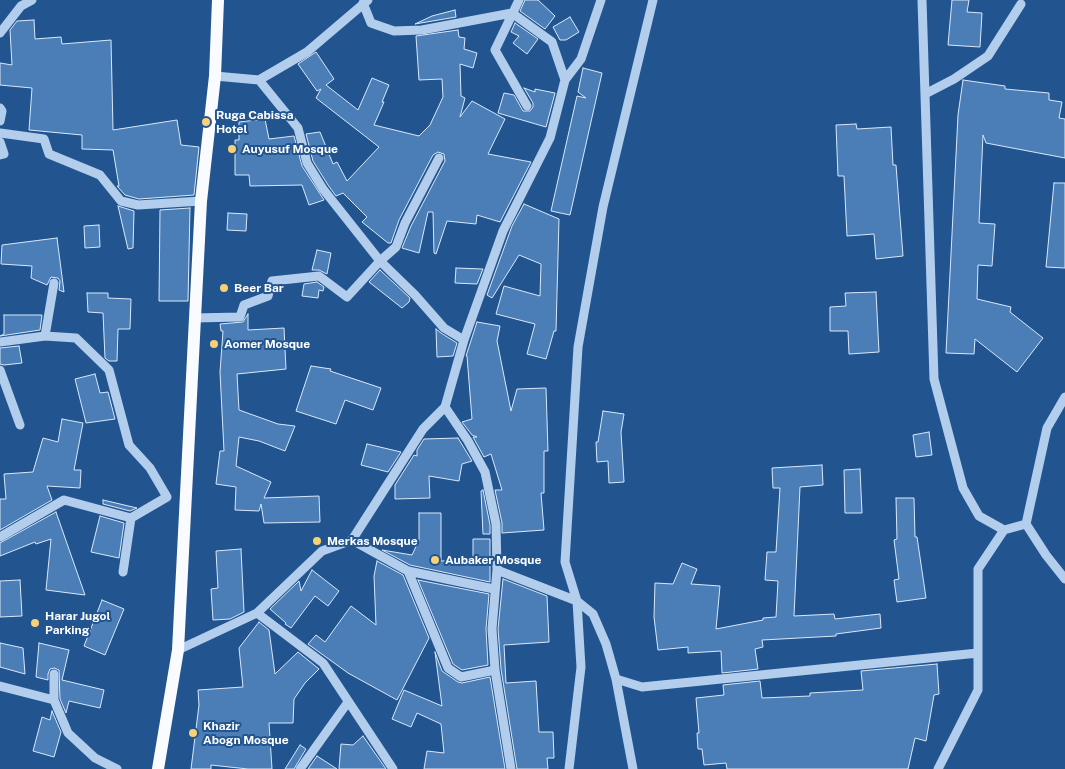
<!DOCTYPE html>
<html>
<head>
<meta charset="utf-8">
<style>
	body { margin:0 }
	canvas { display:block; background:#225590 }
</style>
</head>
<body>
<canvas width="1065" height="769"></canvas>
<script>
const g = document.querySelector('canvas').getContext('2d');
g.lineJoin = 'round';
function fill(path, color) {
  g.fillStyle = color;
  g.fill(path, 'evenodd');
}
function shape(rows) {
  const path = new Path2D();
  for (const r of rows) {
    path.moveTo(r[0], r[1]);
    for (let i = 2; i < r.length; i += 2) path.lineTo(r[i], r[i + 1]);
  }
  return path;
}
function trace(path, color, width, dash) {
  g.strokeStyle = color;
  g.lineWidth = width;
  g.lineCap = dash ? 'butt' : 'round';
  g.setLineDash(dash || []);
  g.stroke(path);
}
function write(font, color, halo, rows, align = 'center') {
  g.font = font + ' "Public Sans",sans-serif';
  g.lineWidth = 4;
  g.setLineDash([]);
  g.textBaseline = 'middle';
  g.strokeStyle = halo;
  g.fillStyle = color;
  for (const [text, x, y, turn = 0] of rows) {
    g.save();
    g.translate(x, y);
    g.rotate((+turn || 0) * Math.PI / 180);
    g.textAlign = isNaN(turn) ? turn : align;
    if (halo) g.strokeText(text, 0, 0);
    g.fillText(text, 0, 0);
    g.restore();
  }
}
const building = shape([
	[525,0,538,0,555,16,545,29,520,11,525,0],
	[952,0,969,0,967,12,982,13,980,47,948,45,952,0],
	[455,10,456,17,415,24,432,16,455,10],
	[570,17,579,32,566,40,560,40,553,27,570,17],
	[34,20,35,39,61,37,62,44,111,40,113,130,177,120,181,145,199,147,194,195,139,199,125,195,117,186,119,186,113,150,82,149,82,135,29,130,32,88,0,85,0,63,12,65,10,30,17,21,34,20],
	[515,23,538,39,527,54,513,43,519,36,511,32,515,23],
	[458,30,459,37,465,38,464,49,477,53,473,68,460,64,461,96,465,98,460,117,472,101,505,119,488,154,531,162,500,222,477,215,476,224,447,221,436,254,434,253,433,212,428,212,419,253,402,248,411,226,445,161,444,154,438,152,433,155,399,220,391,243,388,243,362,222,367,217,343,193,336,196,328,185,313,161,306,134,320,132,333,164,337,162,347,181,379,147,316,98,321,89,317,91,298,64,316,52,334,79,326,85,358,110,372,78,389,85,382,102,384,102,374,125,419,136,430,125,443,97,442,79,419,80,416,36,458,30],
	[583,68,602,73,570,215,551,211,577,96,586,98,578,92,583,68],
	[963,80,1005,86,1005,89,1049,93,1049,100,1062,102,1059,118,1065,119,1065,158,986,143,983,135,979,223,995,224,992,266,978,265,977,299,1011,307,1010,312,1043,338,1017,372,975,339,974,354,946,353,958,115,963,80],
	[524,88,535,92,535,89,555,93,546,127,498,113,504,93,514,95,523,111,530,111,533,107,533,103,524,88],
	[265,119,269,139,294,136,302,166,324,200,309,205,302,185,250,186,249,175,235,175,235,140,239,140,239,122,265,119],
	[856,124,857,129,891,127,893,165,896,165,903,256,876,259,874,234,847,236,844,176,838,176,836,125,856,124],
	[1054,183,1065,183,1065,268,1046,267,1054,183],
	[524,204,559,219,556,331,554,331,546,359,527,354,535,324,496,314,504,286,540,296,541,264,519,255,492,298,487,295,512,226,524,204],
	[118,206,134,211,133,248,128,249,118,206],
	[190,208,188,301,159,301,160,210,190,208],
	[228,213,247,214,246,231,227,230,228,213],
	[99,225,100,247,85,248,84,226,99,225],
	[57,238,64,292,59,290,60,281,58,278,51,277,47,285,31,278,32,266,1,264,2,245,57,238],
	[317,250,331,253,327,274,319,270,312,270,317,250],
	[456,268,483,269,477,284,455,283,456,268],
	[380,270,410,298,409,302,402,308,369,282,380,270],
	[317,282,324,287,323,291,319,290,318,298,302,296,304,284,317,282],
	[876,292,879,352,849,354,848,331,830,331,830,307,846,306,845,293,876,292],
	[87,293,108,293,108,298,131,299,130,329,118,329,117,361,109,361,105,358,103,313,88,312,87,293],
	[248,314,248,330,284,328,286,369,237,374,239,410,278,424,295,426,285,451,259,441,239,437,236,466,271,482,264,498,319,496,320,522,264,523,261,504,259,511,235,510,236,487,216,484,220,451,224,451,220,372,223,331,221,331,220,324,243,322,248,314],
	[4,315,42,315,40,330,0,336,4,334,4,315],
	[477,322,500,326,497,341,511,411,517,389,546,388,548,451,544,451,544,493,541,493,544,530,502,533,502,523,495,490,502,490,491,454,484,457,473,437,477,437,472,435,462,422,472,419,467,356,466,356,477,322],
	[436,329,441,333,457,343,453,356,437,357,436,329],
	[19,346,22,363,4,365,0,364,0,348,19,346],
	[311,366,331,369,330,371,381,388,373,410,345,400,336,424,296,411,311,366],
	[95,374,100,393,108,392,115,419,86,423,75,379,95,374],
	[603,411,624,414,621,432,624,482,609,483,608,461,597,462,596,442,598,442,603,411],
	[62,419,83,423,74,470,81,470,80,488,47,486,52,500,0,530,0,499,6,499,4,474,33,472,43,438,58,442,62,419],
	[929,432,932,455,916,457,913,435,929,432],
	[458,438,472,461,462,464,459,481,429,476,430,498,395,499,395,485,414,455,417,456,417,450,424,439,458,438],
	[367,444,401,452,388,472,361,465,367,444],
	[822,465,823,485,800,487,794,616,834,614,835,619,880,614,881,628,836,634,836,636,762,640,763,647,755,649,758,669,722,673,721,651,688,653,688,647,658,650,654,617,655,583,673,584,682,563,697,569,691,584,720,586,716,629,763,620,763,618,776,617,778,581,765,580,767,552,776,552,780,488,773,488,772,468,822,465],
	[860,469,862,513,845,513,844,470,860,469],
	[483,490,490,525,490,534,483,534,481,491,483,490],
	[896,498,914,498,915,537,917,537,926,598,897,602,894,580,899,579,894,540,897,539,896,498],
	[103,500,137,508,130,511,103,504,103,500],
	[56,512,64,535,85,595,46,590,51,539,36,544,35,542,0,556,0,543,56,512],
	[419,513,441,513,441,561,473,560,473,539,490,539,490,582,410,565,382,550,412,555,419,540,419,513],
	[100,516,124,523,119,558,91,552,100,516],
	[241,549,244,612,230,619,213,620,211,589,218,588,216,551,241,549],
	[377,561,403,575,429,638,397,700,348,673,308,644,316,635,325,642,351,606,376,625,374,576,377,561],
	[312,570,339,591,328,606,315,596,291,628,285,624,286,623,270,609,299,581,301,591,312,570],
	[503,579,547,596,549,642,504,645,506,683,536,681,539,732,553,732,554,758,547,758,548,769,517,769,501,669,498,629,503,579],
	[20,580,22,616,0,617,0,581,20,580],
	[418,580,489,594,486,629,488,665,462,670,453,664,418,580],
	[102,600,124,609,105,655,84,646,102,600],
	[259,622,269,630,275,674,298,652,319,669,305,683,294,699,293,723,269,723,272,769,248,769,211,765,211,769,191,769,199,705,198,690,243,687,239,648,259,622],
	[0,643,23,648,25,674,0,667,0,643],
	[39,643,69,650,62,680,104,690,100,708,69,701,66,713,60,699,59,670,54,668,50,669,48,674,48,680,36,677,39,643],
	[435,652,442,671,458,682,462,683,490,677,505,769,424,769,427,751,444,753,441,724,417,713,411,727,392,719,404,690,442,706,435,652],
	[937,664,939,694,934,695,926,741,915,738,908,769,727,769,726,763,704,765,702,749,698,749,697,733,699,733,696,698,724,695,723,685,760,681,762,698,810,696,810,693,863,690,861,671,937,664],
	[52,711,61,732,54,757,33,751,42,717,50,720,52,711],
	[363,736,386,769,339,769,341,744,353,745,363,736],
	[300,745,306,749,294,769,285,769,300,745],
	[317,756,337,769,308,769,317,756]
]);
fill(building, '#4b7eb7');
trace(building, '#d8e8f9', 1);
trace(shape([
	[519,0,495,50,527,106],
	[922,0,934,379,963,488,979,516,1004,530,1026,524],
	[363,3,371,23,394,31,422,30,512,13,552,42,565,80],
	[0,33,21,6,32,0],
	[215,76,259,80,307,52,368,0],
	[259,80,298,128,307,163,323,189,380,261,415,295,444,328,464,340],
	[925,94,954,79,988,56,1021,4],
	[0,108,2,111,0,121],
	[0,133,44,139,49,154,100,175,121,201,138,205,201,201],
	[0,142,4,154,0,155],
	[194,318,240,317,244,305,268,296,272,281,319,276,347,297,380,261,396,247,405,223,439,158],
	[45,336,54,283],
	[0,342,45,336,76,338,109,370,129,445,150,468,167,497,131,518,64,500,0,537],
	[0,370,20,425],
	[1065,397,1047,428,1026,524,1046,555,1065,579],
	[352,540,408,571,448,668,461,677,495,670],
	[497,570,577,601,593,614,606,644,616,679,633,769],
	[408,571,494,589],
	[123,572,131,518],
	[257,613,322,551,352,540,423,429,445,407],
	[178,650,257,613,323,663,393,769],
	[54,674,54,700,68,733,95,758,117,769],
	[616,679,642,687,978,653],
	[0,686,54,700],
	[300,769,348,702],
	[511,769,495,670,492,629,497,570,496,524,485,472,468,441,445,407,464,340,503,231,550,138,565,80,581,59,601,0],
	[569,769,581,667,577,601,565,562,578,347,603,207,653,0],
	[938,769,978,690,978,569,1004,530]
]), '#b3ceec', 9);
trace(shape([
	[158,769,178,650,201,201,215,76,218,0]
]), '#f9fbff', 12);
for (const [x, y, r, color] of [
	[206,122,5,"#f8d075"],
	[232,149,5,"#f8d075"],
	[224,288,5,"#f8d075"],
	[214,344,5,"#f8d075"],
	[317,541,5,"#f8d075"],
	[435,560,5,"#f8d075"],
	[35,623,5,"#f8d075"],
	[193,733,5,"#f8d075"]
]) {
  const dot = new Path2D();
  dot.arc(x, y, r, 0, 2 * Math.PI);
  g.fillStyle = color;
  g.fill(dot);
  trace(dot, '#225590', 2);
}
write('bold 12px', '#fff', '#225590', [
	["Ruga Cabissa",216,115],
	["Hotel",216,129],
	["Auyusuf Mosque",242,149],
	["Beer Bar",234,288],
	["Aomer Mosque",224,344],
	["Merkas Mosque",327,541],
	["Aubaker Mosque",445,560],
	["Harar Jugol",45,616],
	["Parking",45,630],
	["Khazir",203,726],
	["Abogn Mosque",203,740]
], 'left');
</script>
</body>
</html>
